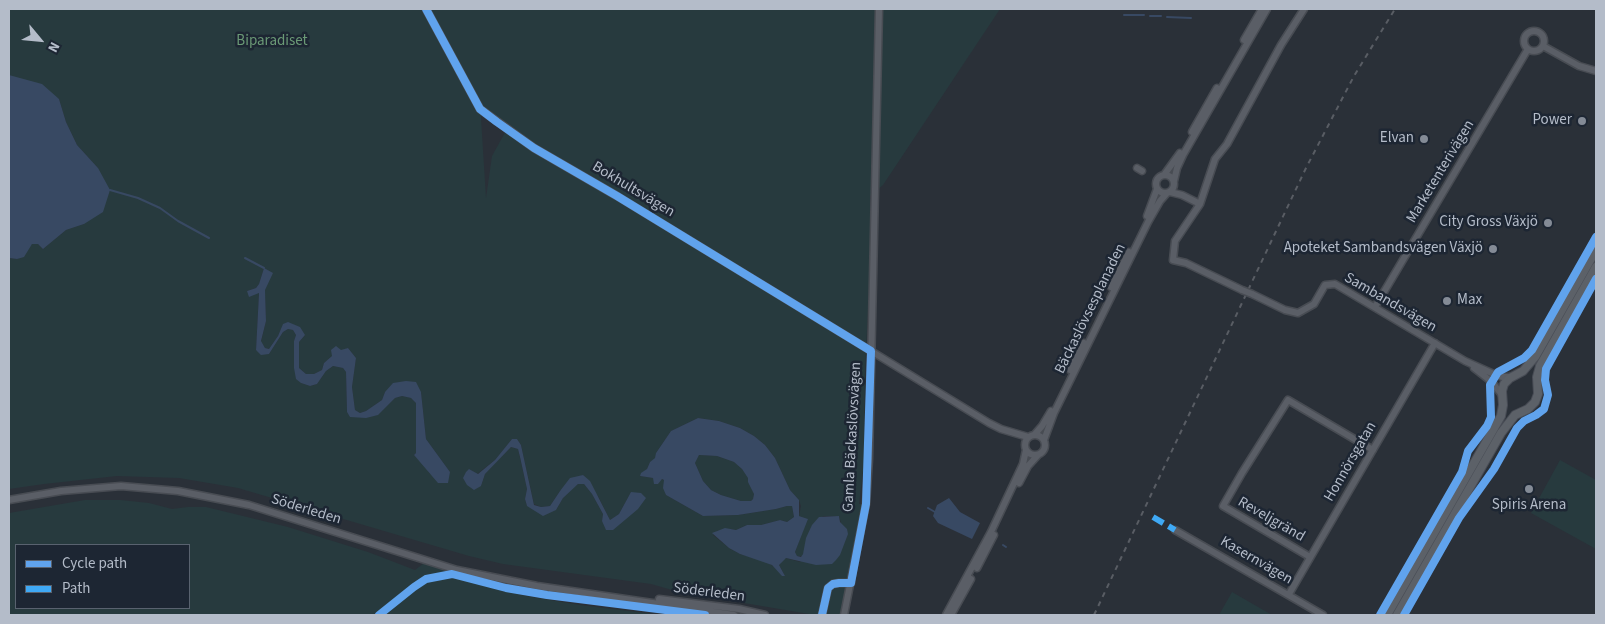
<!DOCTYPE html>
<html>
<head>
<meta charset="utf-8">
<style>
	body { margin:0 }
	#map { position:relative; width:1605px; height:624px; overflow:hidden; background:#2a3038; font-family:"Source Sans 3",sans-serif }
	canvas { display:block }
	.frame { position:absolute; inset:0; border:10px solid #b4bcc9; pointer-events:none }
	.legend { position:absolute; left:15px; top:544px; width:175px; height:65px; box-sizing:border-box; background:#1d2633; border:1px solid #59626f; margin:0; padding:6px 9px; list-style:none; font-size:15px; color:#b4bcc9 }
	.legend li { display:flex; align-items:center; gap:10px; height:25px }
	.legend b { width:25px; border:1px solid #59626f }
	.north { position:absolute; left:15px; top:15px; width:50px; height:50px; -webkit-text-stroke:4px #1d2633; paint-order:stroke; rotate:118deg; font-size:14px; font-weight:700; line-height:20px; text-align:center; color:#b4bcc9 }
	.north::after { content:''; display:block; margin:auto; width:18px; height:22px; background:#b4bcc9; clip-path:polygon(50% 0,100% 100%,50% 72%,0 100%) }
</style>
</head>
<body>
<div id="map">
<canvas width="1605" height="624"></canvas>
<div class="frame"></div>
<ul class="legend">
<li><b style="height:6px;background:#60a3ed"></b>Cycle path</li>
<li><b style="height:6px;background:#3fa9f5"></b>Path</li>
</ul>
<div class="north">N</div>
</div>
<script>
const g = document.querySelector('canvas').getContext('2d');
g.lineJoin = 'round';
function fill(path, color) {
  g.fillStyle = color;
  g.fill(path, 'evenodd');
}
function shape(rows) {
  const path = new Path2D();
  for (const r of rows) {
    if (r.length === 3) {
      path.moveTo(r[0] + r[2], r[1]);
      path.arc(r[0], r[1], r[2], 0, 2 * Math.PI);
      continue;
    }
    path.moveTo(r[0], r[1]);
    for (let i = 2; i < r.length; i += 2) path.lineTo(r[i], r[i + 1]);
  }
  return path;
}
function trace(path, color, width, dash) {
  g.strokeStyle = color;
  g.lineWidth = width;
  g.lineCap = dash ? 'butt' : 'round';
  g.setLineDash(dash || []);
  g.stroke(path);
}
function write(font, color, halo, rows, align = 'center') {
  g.font = font + ' "Source Sans 3",sans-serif';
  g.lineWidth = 5;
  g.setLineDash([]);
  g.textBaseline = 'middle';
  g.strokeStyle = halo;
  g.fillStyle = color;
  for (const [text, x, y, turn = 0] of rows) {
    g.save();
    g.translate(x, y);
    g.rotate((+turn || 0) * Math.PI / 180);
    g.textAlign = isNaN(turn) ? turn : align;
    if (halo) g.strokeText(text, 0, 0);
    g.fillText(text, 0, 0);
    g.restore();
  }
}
fill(shape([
	[9,9,1000,9,883,185,870,196,871,241,865,374,864,463,859,504,866,504,840,615,815,615,679,592,651,584,503,564,469,556,238,488,179,478,117,476,44,484,9,489,9,258,17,259,32,244,38,244,43,249,66,230,84,224,98,168,77,145,66,122,59,99,9,75],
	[482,110,507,129,492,156,486,198,481,118],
	[264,268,266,321,261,342,265,348,269,349,278,336,283,325,305,335,299,342,299,368,306,374,314,374,322,370,324,363,332,356,348,348,356,358,352,387,355,410,360,413,366,411,382,400,385,392,421,392,426,439,450,472,430,474,426,467,414,455,416,453,416,403,411,398,402,396,395,398,377,415,351,417,347,412,346,372,343,368,333,366,326,371,317,384,310,386,301,383,294,341,296,335,293,330,288,329,283,332,269,354,256,350,259,292,247,291,256,288,259,284],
	[698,418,719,421,740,428,754,436,765,445,775,458,790,490,799,500,801,506,799,516,807,519,795,552,797,556,802,556,823,516,839,516,841,523,800,562,786,558,783,559,779,565,785,576,768,562,740,554,729,548,713,535,717,531,731,529,736,530,747,525,761,525,780,520,787,522,794,517,792,506,787,506,776,509,738,515,703,516,666,495,664,480,660,479,658,484,653,478,640,476,647,469,650,462,656,458,656,453,671,431],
	[512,439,517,439,521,445,534,504,541,507,550,506,560,491,583,475,599,498,610,520,619,514,631,492,613,530,602,521,603,514,592,494,584,484,578,484,572,488,563,498,556,510,527,506,525,499,527,489,518,449,511,447,496,462,485,474,481,486,469,469,477,474,495,460],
	[699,455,717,456,734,462,742,469,748,477,754,494,753,499,751,501,741,501,721,495,711,490,703,481,695,463],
	[1560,460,1596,480,1596,549,1531,513],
	[85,500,120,500,149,503,172,509,188,507,206,507,288,527,368,552,415,570,428,560,457,570,456,578,526,596,580,605,661,615,9,615,9,513],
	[16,545,189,545,189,608,16,608],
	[1232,592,1272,615,1219,615]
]), '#273a3e');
fill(shape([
	[9,75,42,84,59,99,66,122,77,145,98,168,110,190,103,212,84,224,66,230,43,249,38,244,32,244,24,257,17,259,9,258],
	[264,268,273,273,265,290,266,321,261,341,265,348,269,349,278,336,283,324,288,322,300,327,305,335,299,342,299,368,306,374,314,374,322,370,324,363,332,356,331,350,336,346,341,350,348,348,356,358,352,387,355,410,360,413,366,411,382,400,385,392,393,383,406,381,416,382,421,392,426,439,450,472,448,483,438,483,414,455,416,453,416,403,411,398,402,396,395,398,378,415,366,418,350,417,347,412,346,372,343,368,333,366,326,371,317,384,310,386,301,383,296,379,294,368,294,341,296,335,293,330,288,329,283,332,269,354,261,355,256,350,259,293,249,297,247,291,256,288,259,284],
	[698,418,719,421,740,428,754,436,765,445,775,458,790,490,799,500,799,516,808,519,795,552,797,556,801,557,803,554,806,538,812,525,819,517,839,516,840,522,847,529,848,534,840,555,836,560,832,564,816,565,786,558,779,565,785,576,782,576,772,565,740,554,729,548,712,533,725,528,736,530,747,525,761,525,780,520,787,522,794,517,792,506,787,506,776,509,738,515,703,516,666,495,663,488,664,480,662,479,658,484,654,484,653,478,640,476,641,473,647,469,650,462,655,458,656,453,671,431],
	[699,455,717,456,734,462,742,469,748,478,748,482,754,494,753,499,751,501,741,501,721,495,711,490,703,481,695,463],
	[512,439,517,439,521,445,534,505,541,507,550,506,560,491,570,478,583,475,590,481,610,520,619,514,631,492,641,493,646,498,638,509,613,530,606,530,602,521,603,514,592,494,584,484,578,484,563,498,556,510,543,516,527,506,525,499,527,489,520,457,518,449,511,447,485,474,481,486,474,490,467,485,463,478,466,472,469,469,478,474,495,460],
	[949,498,960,512,980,523,972,539,938,523,933,516,937,505]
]), '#384963');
trace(shape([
	[1124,15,1144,15],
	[1150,16,1161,16],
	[1167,17,1191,18],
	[110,190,138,198,160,208,178,221,209,238],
	[245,258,264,268],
	[928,508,935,512],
	[1003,545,1006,547]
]), '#384963', 2);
const minor = shape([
	[426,9,480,109,534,148,617,196,989,423,1001,429,1028,437],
	[1534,41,10],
	[1244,40,1262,9],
	[1543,46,1579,66,1596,71],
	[1192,132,1217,88],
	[1137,168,1142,171],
	[1165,184,9],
	[1164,175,1180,153],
	[1174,181,1177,168,1183,155,1267,9],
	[1170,192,1182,195,1200,204],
	[1147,216,1157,189],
	[1111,287,1129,252],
	[1242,290,1186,263,1173,260,1175,241,1200,204,1215,159,1227,144,1281,45,1304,9],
	[1252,294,1285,310,1298,313,1314,304,1325,285,1335,284,1465,361,1496,375,1503,377,1512,377],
	[1375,307,1528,49],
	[1474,368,1492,382,1502,395],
	[1070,370,1084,343],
	[1035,434,1042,426,1051,411],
	[1035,445,10],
	[1044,440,1054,413,1148,222,1160,201,1167,193],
	[1019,483,1028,466,1038,455],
	[9,500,61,491,121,486,178,491,249,505,457,570,537,586,734,615],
	[1175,530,1323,615],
	[1310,557,1223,506,1242,473,1288,400,1373,450],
	[977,568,994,535],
	[1289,594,1435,343],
	[659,599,739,609,765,615],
	[822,615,828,588,833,584,839,583,851,583],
	[844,615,866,504,869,459,879,9],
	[946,615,991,532,1023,464,1026,450],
	[951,615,971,579]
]);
const major = shape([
	[1387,615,1501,416,1503,405,1502,391,1504,384,1510,378,1523,371,1535,357,1596,250],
	[1397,615,1501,433,1515,415,1528,409,1535,402,1538,394,1537,377,1540,366,1596,267]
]);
trace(minor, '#484c53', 9);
trace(major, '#484c55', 10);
trace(minor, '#5a5e66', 6);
trace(major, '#5c6168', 8);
trace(shape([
	[1094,615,1306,168,1354,76,1395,9]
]), '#595d64', 2, [5, 5]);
const minorBridge = shape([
	[1242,290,1252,294]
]);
trace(minorBridge, '#484c53', 9, []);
trace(minorBridge, '#5a5e66', 6);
trace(shape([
	[1153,517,1175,530]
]), '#3fa9f5', 6, [12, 6]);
trace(shape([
	[426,9,480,109,497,122,534,148,617,196,871,351,866,504,851,583,839,583,833,584,828,588,822,615],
	[379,615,414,587,426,579,452,574,506,588,547,595,705,615],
	[1380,615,1462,472,1468,451,1487,426,1491,417,1490,385,1492,382,1498,372,1524,358,1532,350,1596,237],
	[1404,615,1459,518,1494,469,1517,428,1524,421,1536,415,1544,409,1548,395,1545,380,1546,369,1596,279]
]), '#60a3ed', 8);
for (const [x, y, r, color] of [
	[1582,121,5,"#848b96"],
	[1424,139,5,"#848b96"],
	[1548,223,5,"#848b96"],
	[1493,249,5,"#848b96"],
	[1447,301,5,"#848b96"],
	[1529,489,5,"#848b96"]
]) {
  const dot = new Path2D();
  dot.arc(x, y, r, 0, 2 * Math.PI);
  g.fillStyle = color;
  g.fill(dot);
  trace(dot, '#1d2633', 2);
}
write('15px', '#6b9a76', '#1d2633', [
	["Biparadiset",272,42]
]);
write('15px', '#b4bcc9', '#1d2633', [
	["Power",1572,121],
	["Elvan",1414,139],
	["City Gross Växjö",1538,223],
	["Apoteket Sambandsvägen Växjö",1483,249],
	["Max",1457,301,"left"],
	["Spiris Arena",1529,506,"center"]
], 'right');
write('15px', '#b4bcc9', '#1d2633', [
	["Marketenterivägen",1441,172,-59],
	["Bokhultsvägen",633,190,31],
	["Sambandsvägen",1390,303,30],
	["Bäckaslövsesplanaden",1091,309,-64],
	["Gamla Bäckaslövsvägen",853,437,-87],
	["Honnörsgatan",1351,462,-60],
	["Söderleden",306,510,17],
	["Reveljgränd",1271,520,30],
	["Kasernvägen",1256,561,30],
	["Söderleden",709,593,7]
]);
</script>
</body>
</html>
